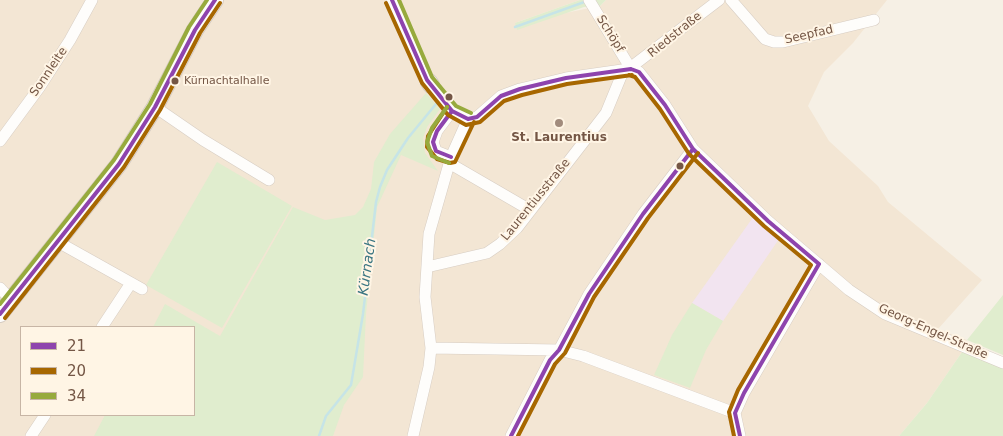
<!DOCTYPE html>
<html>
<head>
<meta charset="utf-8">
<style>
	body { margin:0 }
	#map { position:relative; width:1003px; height:436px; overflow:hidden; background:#f6f0e5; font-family:"DejaVu Sans",sans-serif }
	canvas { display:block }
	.legend { position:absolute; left:20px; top:326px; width:175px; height:90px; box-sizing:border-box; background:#fff5e5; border:1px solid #c7b5a5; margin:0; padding:6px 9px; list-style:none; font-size:15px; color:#745645 }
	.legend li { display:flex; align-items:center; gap:10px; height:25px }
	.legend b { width:25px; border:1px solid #c7b5a5 }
</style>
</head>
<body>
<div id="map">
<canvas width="1003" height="436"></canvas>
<ul class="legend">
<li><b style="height:6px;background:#8e44ad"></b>21</li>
<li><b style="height:6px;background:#a76700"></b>20</li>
<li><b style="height:6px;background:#97aa3d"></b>34</li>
</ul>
</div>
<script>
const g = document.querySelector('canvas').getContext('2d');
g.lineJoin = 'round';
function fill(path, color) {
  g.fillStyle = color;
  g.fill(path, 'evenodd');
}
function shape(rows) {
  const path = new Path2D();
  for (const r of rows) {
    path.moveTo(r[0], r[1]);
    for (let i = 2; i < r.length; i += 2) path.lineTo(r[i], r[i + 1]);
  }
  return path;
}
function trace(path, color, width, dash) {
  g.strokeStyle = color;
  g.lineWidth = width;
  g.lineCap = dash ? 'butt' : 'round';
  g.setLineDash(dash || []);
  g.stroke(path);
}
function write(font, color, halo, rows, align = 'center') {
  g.font = font + ' "DejaVu Sans",sans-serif';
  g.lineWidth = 4;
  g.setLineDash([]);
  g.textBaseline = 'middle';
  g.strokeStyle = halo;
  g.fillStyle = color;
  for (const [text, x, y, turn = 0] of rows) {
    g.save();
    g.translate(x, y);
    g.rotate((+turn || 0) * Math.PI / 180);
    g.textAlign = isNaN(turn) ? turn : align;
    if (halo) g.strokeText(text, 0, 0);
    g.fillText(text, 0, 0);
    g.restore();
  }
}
fill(shape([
	[0,0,580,0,515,23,600,6,606,0,887,0,853,43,824,72,808,106,829,141,878,186,888,202,982,280,938,329,967,340,962,352,927,403,899,436,0,436],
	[21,327,194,327,194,415,21,415]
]), '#f3e6d4');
fill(shape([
	[754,216,779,239,723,321,692,303]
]), '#f2e4f0');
fill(shape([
	[580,0,606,0,600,6,584,7,517,30,515,23],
	[426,93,440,109,427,127,423,138,425,153,438,171,401,155,377,207,366,314,363,377,344,405,333,436,94,436,105,415,194,415,194,327,153,327,165,304,220,336,293,207,325,220,355,215,363,207,371,189,374,162,390,134],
	[217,162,292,206,222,328,146,285],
	[1003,295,1003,355,967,340],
	[692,303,723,321,706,350,690,388,654,375,672,335],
	[962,352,1003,367,1003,436,899,436,927,403]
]), '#e0edce');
trace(shape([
	[515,27,587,1],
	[319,436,326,416,351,385,363,314,376,202,380,187,387,170,408,138,436,104]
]), '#c6e4e7', 2.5);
const street = shape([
	[392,0,421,70,429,82],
	[589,0,631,69],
	[731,0,765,39,774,42,783,42,874,20],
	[631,69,639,72,665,105,693,149,768,221,849,290,885,314,1003,363],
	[431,85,452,111,468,119,477,117,501,96,520,89,566,78,629,69],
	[155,107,203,140,269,180],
	[0,141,39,88,70,40,92,0],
	[451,157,436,151,433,142,437,131,452,111],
	[449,163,530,210],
	[58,242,142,289],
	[427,267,487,253,500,244,517,228,606,113,622,74,719,0],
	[0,288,11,300],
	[102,327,131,283],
	[431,348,559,350,583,356,735,413],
	[31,436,45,415],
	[413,436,429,367,431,348,425,297,429,234,451,157,468,119],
	[511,436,550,360,559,350,589,294,643,214,693,149],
	[740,436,735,413,744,393,819,264]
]);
const secondary = shape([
	[429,82,431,85],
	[0,314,119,164,155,107,195,30,215,0]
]);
trace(street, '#d7cdc3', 12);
trace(secondary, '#d6ccc2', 18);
trace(street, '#fefdfb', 11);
trace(secondary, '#fefdfb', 16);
trace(shape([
	[392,0,427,80,452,111,468,119,477,117,501,96,520,89,566,78,631,69],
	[631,69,639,72,665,105,693,149,768,221,819,264],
	[451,157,436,151,433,142,437,131,452,111],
	[0,314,119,164,155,107,195,30,215,0],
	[511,436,550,360,559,350,589,294,643,214,693,149],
	[740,436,735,413,744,393,819,264]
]), '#8e44ad', 4);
trace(shape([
	[386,3,422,83,448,115,466,125,480,122,504,101,522,95,567,84,632,75],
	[629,75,635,77,660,109,689,154,764,226,811,265,738,390,729,412,734,436],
	[447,107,428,136,427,147,437,159,450,163,455,162,474,122],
	[5,318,124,167,160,110,200,33,220,3],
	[518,436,555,364,565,353,594,297,648,218,698,153]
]), '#a76700', 4);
trace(shape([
	[399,0,432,77,456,106,471,113],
	[447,107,432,128,427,142,432,156,449,163],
	[0,304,114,160,150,104,189,27,207,0]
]), '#97aa3d', 4);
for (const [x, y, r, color] of [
	[175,81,4.5,"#745645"],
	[449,97,4.5,"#745645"],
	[559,123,5,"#a28c7d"],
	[680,166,4.5,"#745645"]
]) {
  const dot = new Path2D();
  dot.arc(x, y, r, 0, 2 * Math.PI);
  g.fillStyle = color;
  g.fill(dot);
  trace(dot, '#fff5e5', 2);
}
write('11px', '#745645', '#fff5e5', [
	["Kürnachtalhalle",184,81]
], 'left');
write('12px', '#745645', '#fff5e5', [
	["Schöpf",610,34,58],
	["Riedstraße",675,35,-39],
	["Seepfad",809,35,-13],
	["Sonnleite",49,72,-56],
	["Laurentiusstraße",536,200,-51],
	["Georg-Engel-Straße",933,332,24]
]);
write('bold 12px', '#745645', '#fff5e5', [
	["St. Laurentius",559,138]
]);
write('italic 14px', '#3b7683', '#fff5e5', [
	["Kürnach",368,267,-82]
]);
</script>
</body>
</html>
